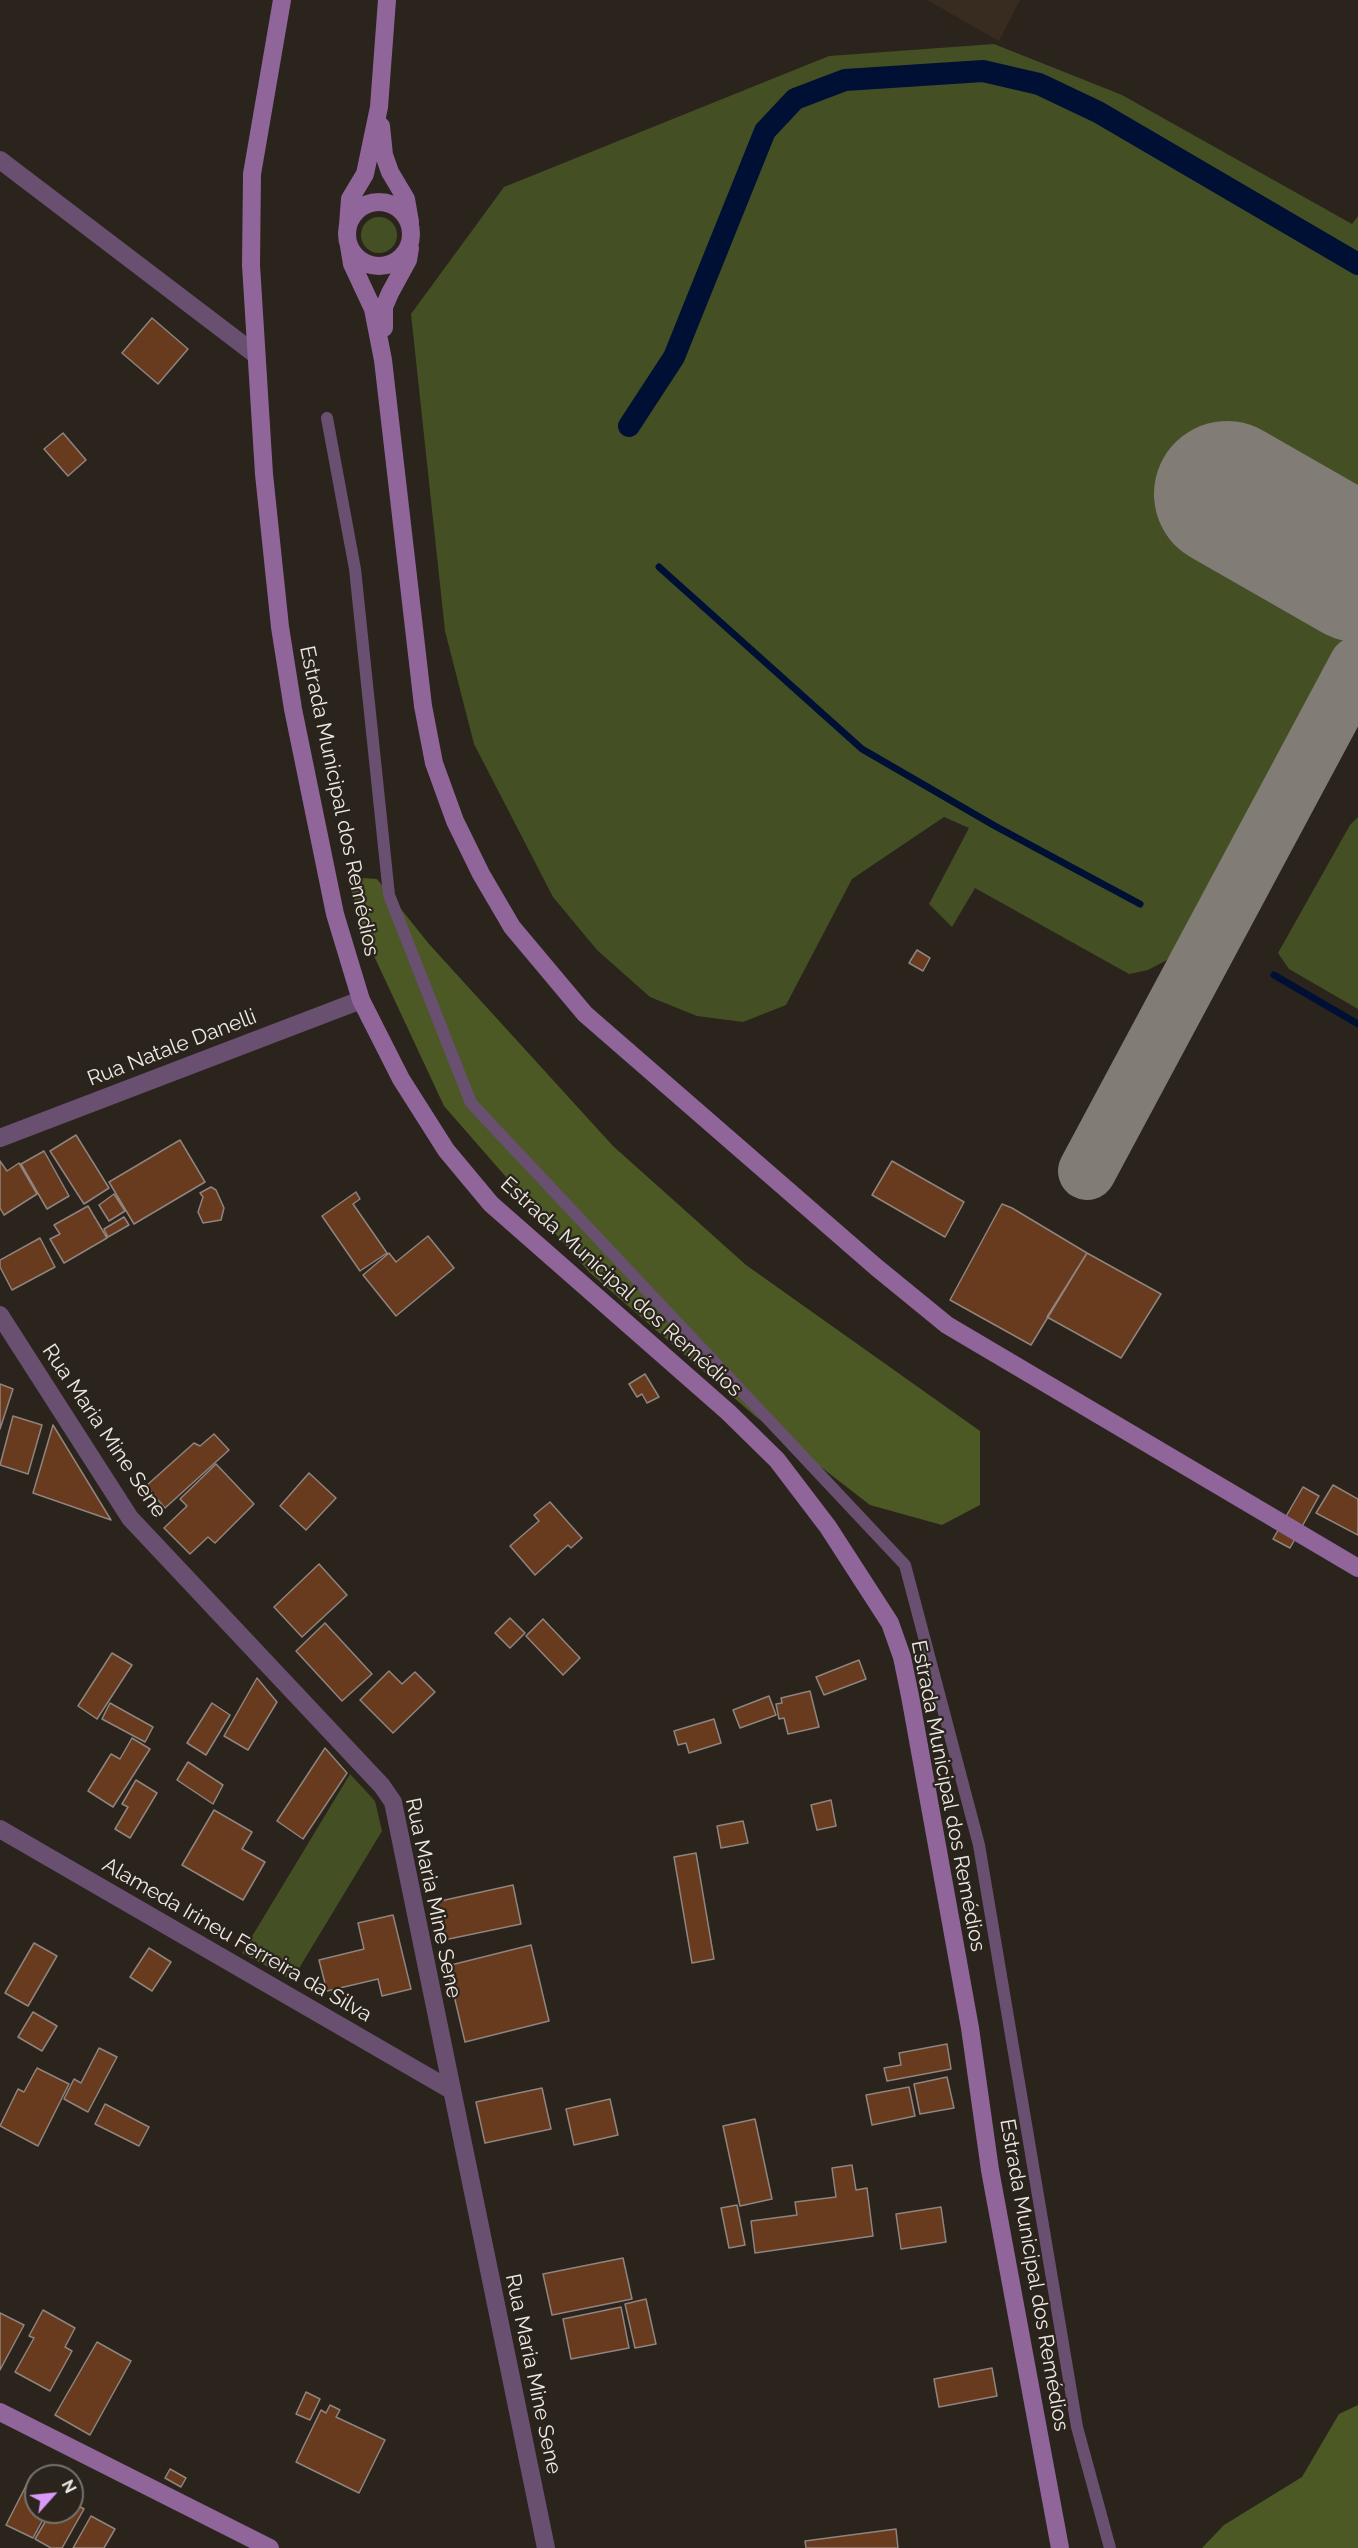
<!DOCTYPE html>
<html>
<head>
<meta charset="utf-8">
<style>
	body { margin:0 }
	#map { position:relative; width:1358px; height:2548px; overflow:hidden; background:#2a241d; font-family:Raleway,sans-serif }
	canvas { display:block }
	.north { position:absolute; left:24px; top:2464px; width:60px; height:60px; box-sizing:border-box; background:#2a241d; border:2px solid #78726c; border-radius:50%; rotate:63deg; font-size:16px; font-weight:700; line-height:24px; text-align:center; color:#ece8e3 }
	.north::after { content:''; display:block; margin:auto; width:21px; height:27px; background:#d99af7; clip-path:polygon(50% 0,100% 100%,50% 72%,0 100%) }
</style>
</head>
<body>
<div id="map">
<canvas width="1358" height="2548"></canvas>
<div class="north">N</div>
</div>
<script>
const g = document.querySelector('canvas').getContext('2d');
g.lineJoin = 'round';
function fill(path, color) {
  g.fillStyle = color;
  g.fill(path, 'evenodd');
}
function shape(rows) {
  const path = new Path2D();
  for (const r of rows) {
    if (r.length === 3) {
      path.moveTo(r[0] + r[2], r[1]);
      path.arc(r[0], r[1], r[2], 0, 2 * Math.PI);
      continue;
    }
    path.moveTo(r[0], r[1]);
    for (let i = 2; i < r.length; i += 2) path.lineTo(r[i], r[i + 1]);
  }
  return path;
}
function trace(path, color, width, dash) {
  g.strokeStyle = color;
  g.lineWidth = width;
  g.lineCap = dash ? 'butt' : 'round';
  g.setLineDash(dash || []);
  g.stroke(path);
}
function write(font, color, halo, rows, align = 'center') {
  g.font = font + ' Raleway,sans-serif';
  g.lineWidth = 4.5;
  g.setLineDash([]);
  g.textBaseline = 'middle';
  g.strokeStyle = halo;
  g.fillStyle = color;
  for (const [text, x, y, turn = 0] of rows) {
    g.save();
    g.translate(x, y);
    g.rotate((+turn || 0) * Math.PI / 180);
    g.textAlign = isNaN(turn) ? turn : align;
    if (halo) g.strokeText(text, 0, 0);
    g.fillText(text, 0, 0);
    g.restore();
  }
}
fill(shape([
	[927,0,1020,0,999,41]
]), '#382c21');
fill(shape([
	[994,44,1122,95,1352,224,1358,216,1358,487,1262,433,1194,551,1347,639,1180,944,1167,960,1148,970,1129,974,975,888,952,927,929,904,969,828,944,817,852,879,786,1005,743,1022,697,1016,650,997,597,950,553,897,474,744,445,631,411,314,504,187,829,56],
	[379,235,18],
	[1358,817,1358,1009,1289,969,1278,953,1350,825],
	[350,1774,375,1801,382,1831,292,1980,242,1953]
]), '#445023');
fill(shape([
	[347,877,377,879,429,944,613,1146,746,1265,980,1431,980,1505,942,1525,870,1505,755,1416,589,1272,444,1106,367,941],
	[1358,2405,1358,2548,1202,2548,1224,2525,1302,2477,1339,2414]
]), '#4c5925');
trace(shape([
	[659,567,862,749,995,826,1140,904],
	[1274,975,1358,1024]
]), '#001034', 7);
trace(shape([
	[629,426,674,357,765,131,795,99,845,80,983,71,1039,84,1098,112,1358,264]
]), '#001034', 22);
trace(shape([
	[1087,1171,1358,665]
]), '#817c76', 58);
trace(shape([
	[1227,494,1358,569]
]), '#817c76', 146);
const building = shape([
	[152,318,188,349,158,384,122,353,152,318],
	[63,433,86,460,68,476,44,449,63,433],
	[917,950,930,958,923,971,909,963,917,950],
	[76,1135,109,1188,84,1204,50,1151,76,1135],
	[180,1140,205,1182,134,1224,109,1182,180,1140],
	[44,1151,69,1196,47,1209,21,1164,44,1151],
	[0,1161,7,1171,19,1163,37,1194,4,1215,0,1208,0,1161],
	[892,1161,964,1202,945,1237,872,1195,892,1161],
	[211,1187,216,1190,224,1208,221,1220,203,1223,198,1212,203,1197,200,1193,211,1187],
	[356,1192,360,1199,353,1204,387,1253,360,1271,322,1216,356,1192],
	[114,1194,125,1211,109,1221,99,1205,114,1194],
	[1002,1204,1012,1208,1087,1253,1031,1345,950,1300,1002,1204],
	[88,1206,107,1238,64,1263,50,1239,60,1234,54,1225,88,1206],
	[124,1217,129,1225,108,1237,104,1229,124,1217],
	[428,1236,454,1268,396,1316,363,1275,389,1253,396,1262,428,1236],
	[40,1238,55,1267,12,1290,0,1267,0,1260,40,1238],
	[1087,1253,1161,1294,1121,1358,1047,1317,1087,1253],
	[645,1374,659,1397,647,1403,642,1394,637,1397,629,1384,645,1374],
	[0,1384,13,1389,0,1429,0,1384],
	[13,1416,42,1425,28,1474,0,1465,13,1416],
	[53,1425,111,1520,33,1493,53,1425],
	[214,1434,229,1450,165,1508,146,1486,194,1443,200,1446,214,1434],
	[216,1464,254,1504,215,1543,208,1537,190,1554,164,1528,187,1506,180,1499,216,1464],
	[309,1473,336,1498,306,1530,280,1506,309,1473],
	[1333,1485,1358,1499,1358,1535,1316,1513,1333,1485],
	[1303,1487,1319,1496,1290,1548,1273,1539,1303,1487],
	[550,1502,582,1538,571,1548,568,1545,535,1575,510,1546,539,1521,534,1515,550,1502],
	[319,1564,347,1595,302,1637,274,1607,319,1564],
	[510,1618,525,1633,510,1648,495,1633,510,1618],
	[543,1619,580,1658,563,1675,526,1636,543,1619],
	[325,1623,372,1674,342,1701,296,1651,325,1623],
	[112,1653,132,1665,97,1719,78,1706,112,1653],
	[859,1660,866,1679,824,1695,816,1677,859,1660],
	[389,1671,402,1684,415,1672,435,1692,393,1733,360,1700,389,1671],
	[257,1678,277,1702,248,1750,224,1736,257,1678],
	[810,1691,819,1727,788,1734,784,1718,779,1719,776,1704,782,1703,781,1698,810,1691],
	[769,1696,776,1715,740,1728,733,1710,769,1696],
	[110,1703,153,1727,145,1742,102,1719,110,1703],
	[212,1703,230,1715,206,1755,187,1743,212,1703],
	[714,1719,721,1743,689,1753,686,1743,678,1745,674,1731,714,1719],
	[132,1738,150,1749,113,1807,88,1791,111,1754,120,1759,132,1738],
	[325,1748,347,1773,303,1839,277,1821,325,1748],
	[188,1762,223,1785,213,1804,177,1780,188,1762],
	[136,1780,157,1793,130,1838,115,1829,128,1807,122,1804,136,1780],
	[831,1800,836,1826,817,1830,811,1805,831,1800],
	[214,1810,252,1832,242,1849,265,1862,243,1900,182,1865,214,1810],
	[743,1821,748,1843,721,1848,717,1826,743,1821],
	[696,1853,714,1959,692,1963,674,1857,696,1853],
	[513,1885,521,1924,444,1940,436,1902,513,1885],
	[393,1915,411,1989,382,1996,378,1979,327,1991,319,1960,364,1949,358,1923,393,1915],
	[34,1943,57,1956,28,2006,5,1993,34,1943],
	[531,1945,549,2021,465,2042,447,1966,531,1945],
	[149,1948,171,1962,152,1991,130,1977,149,1948],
	[33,2012,57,2026,42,2051,18,2037,33,2012],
	[947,2044,951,2069,887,2081,884,2068,901,2065,899,2053,947,2044],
	[99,2048,117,2057,88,2112,64,2099,74,2079,81,2083,99,2048],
	[37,2068,69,2084,38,2146,0,2126,18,2089,24,2092,37,2068],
	[947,2077,954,2108,920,2114,914,2084,947,2077],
	[909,2087,915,2116,872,2125,866,2095,909,2087],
	[542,2088,551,2129,485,2143,476,2102,542,2088],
	[610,2099,618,2135,574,2145,566,2109,610,2099],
	[105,2104,149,2127,139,2146,95,2124,105,2104],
	[755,2119,772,2199,740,2206,723,2126,755,2119],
	[852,2165,856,2190,867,2188,873,2236,755,2253,751,2221,797,2215,795,2202,836,2197,832,2168,852,2165],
	[737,2205,745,2245,729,2248,721,2208,737,2205],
	[941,2207,946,2242,901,2249,896,2214,941,2207],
	[623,2258,632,2299,552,2315,543,2274,623,2258],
	[646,2299,656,2344,635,2348,625,2304,646,2299],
	[621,2307,629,2348,571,2359,563,2319,621,2307],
	[43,2310,75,2328,65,2347,72,2351,50,2391,15,2372,34,2338,29,2336,43,2310],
	[0,2313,24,2325,0,2370,0,2313],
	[97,2342,131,2361,90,2435,55,2415,97,2342],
	[992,2368,997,2396,939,2407,934,2379,992,2368],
	[306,2392,320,2399,310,2420,296,2414,306,2392],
	[330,2405,340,2410,336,2417,385,2440,359,2493,296,2462,321,2410,326,2413,330,2405],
	[170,2469,186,2478,181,2487,165,2478,170,2469],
	[31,2476,36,2478,36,2512,47,2512,33,2538,6,2525,31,2476],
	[72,2502,84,2509,62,2548,51,2548,35,2539,51,2512,72,2512,72,2502],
	[91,2516,115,2529,104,2548,73,2548,91,2516],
	[896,2529,898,2548,806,2548,805,2541,896,2529]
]);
fill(building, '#683a1e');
trace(building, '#8f847f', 1.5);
trace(shape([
	[327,418,355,569,389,895,471,1103,905,1565,979,1845,1077,2427,1110,2548]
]), '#694f70', 12);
trace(shape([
	[0,160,255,354],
	[0,1138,361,1000],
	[0,1315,130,1518,382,1786,393,1802,546,2548],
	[0,1829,451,2090]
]), '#694f70', 18);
trace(shape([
	[282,0,252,174,251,265,264,474,280,627,293,709,335,914,361,1000,401,1079,446,1150,491,1204,728,1412,777,1460,828,1527,890,1623,902,1657,910,1696,970,2028,990,2170,1060,2548],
	[381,126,384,155,390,172,406,199,410,222],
	[379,234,32],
	[348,225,350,199,365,174,379,107,387,0],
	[349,246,352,264,373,309,383,360,423,706,434,763,455,821,481,874,512,927,585,1014,876,1267,947,1325,1358,1568],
	[384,328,384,307,390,293,408,260,410,248],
	[0,2412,270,2548]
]), '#90659a', 18);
write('21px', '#ece8e3', '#2a241d', [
	["Estrada Municipal dos Remédios",339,801,78],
	["Rua Natale Danelli",172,1048,-21],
	["Estrada Municipal dos Remédios",621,1287,42],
	["Rua Maria Mine Sene",104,1431,56],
	["Estrada Municipal dos Remédios",948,1796,79],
	["Rua Maria Mine Sene",433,1898,78],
	["Alameda Irineu Ferreira da Silva",237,1940,30],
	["Estrada Municipal dos Remédios",1034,2275,80],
	["Rua Maria Mine Sene",533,2374,78]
]);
</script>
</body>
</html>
